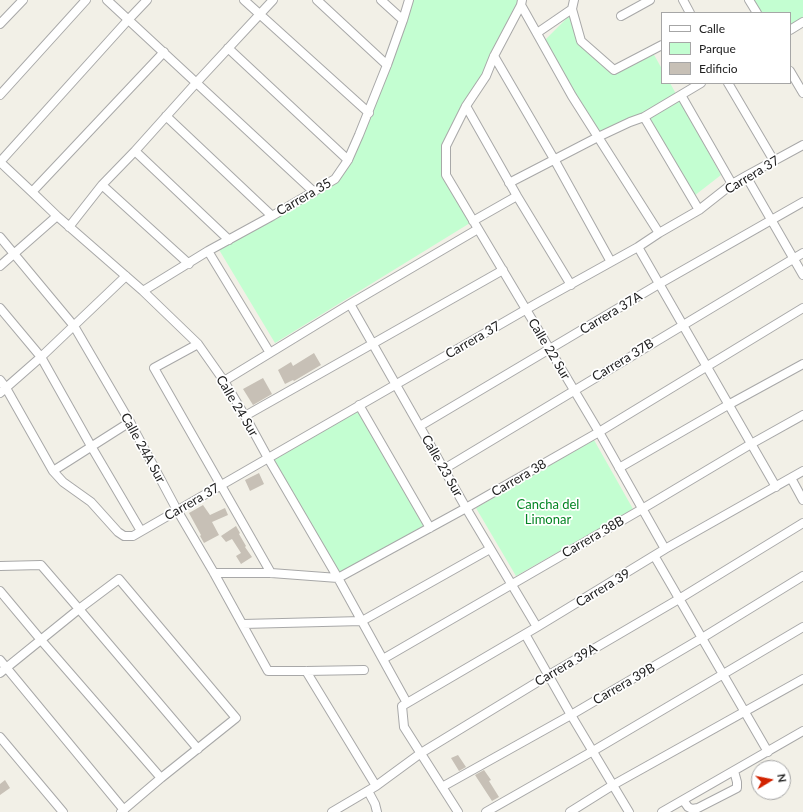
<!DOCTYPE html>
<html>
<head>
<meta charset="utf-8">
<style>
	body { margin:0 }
	#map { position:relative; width:803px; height:812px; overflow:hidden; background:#f2f0e7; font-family:Lato,sans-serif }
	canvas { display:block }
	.legend { position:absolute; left:661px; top:12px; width:130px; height:72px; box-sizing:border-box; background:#fff; border:1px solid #a6a6a6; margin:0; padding:5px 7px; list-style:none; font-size:12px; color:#212121 }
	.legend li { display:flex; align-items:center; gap:8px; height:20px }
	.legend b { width:20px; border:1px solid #a6a6a6 }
	.north { position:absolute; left:751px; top:760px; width:40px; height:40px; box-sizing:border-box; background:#fff; border:1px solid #a6a6a6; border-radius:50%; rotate:80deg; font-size:11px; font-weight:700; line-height:16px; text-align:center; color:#212121 }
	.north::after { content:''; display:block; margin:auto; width:14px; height:18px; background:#d22300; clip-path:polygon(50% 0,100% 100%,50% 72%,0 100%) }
</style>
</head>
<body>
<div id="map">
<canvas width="803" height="812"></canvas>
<ul class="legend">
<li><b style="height:5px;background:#fff"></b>Calle</li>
<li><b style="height:11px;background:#c3fed1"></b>Parque</li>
<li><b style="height:11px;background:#c7c0b6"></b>Edificio</li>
</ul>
<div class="north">N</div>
</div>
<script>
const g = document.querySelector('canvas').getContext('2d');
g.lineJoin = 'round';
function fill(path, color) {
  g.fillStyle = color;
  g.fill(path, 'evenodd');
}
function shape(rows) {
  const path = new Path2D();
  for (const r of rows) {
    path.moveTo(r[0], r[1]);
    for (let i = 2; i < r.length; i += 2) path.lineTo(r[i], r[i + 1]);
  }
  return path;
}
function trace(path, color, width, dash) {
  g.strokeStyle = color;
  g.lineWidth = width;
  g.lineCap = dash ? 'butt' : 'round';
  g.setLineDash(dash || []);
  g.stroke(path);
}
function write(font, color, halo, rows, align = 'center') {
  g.font = font + ' Lato,sans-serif';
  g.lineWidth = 3.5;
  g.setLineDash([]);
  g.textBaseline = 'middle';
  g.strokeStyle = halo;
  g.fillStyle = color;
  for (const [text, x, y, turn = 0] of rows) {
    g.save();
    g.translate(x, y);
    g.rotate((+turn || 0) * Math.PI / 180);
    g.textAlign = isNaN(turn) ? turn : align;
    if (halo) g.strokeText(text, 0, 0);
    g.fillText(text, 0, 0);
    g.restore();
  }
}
fill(shape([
	[410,0,520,0,484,76,445,144,442,177,470,223,275,343,218,248,337,181,363,134,372,115,386,69],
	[754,0,803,0,803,18,790,26,790,13,761,13],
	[571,14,580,44,614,73,653,53,662,69,662,83,670,83,721,175,694,196,646,113,596,133,577,96,545,40],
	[359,410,426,526,339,574,272,460],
	[594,440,633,509,516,576,476,508]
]), '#c3fed1');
fill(shape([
	[314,353,321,365,294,381,293,380,285,384,278,370,291,362,293,366],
	[263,378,272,394,253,405,243,389],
	[259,473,264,484,250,491,245,480],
	[203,505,210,515,225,508,228,515,212,522,219,535,204,543,200,536,201,535,189,513],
	[236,526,240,533,239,534,246,546,245,547,252,557,241,564,236,556,241,553,232,539,226,542,221,536],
	[458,755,466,767,459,771,451,758],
	[484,770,491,780,489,781,499,797,492,801,475,775],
	[5,780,10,788,0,795,0,784]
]), '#c7c0b6');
const street = shape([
	[107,0,314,192],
	[244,0,369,113],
	[317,0,387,65],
	[381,0,403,20],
	[522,0,521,5,494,56,486,76,466,106,446,146,446,175,599,432,665,549],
	[683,0,690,13],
	[749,0,757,13],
	[521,5,572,96,659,233],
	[572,9,581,41,614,70,662,45],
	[621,16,650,0],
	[0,24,23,0],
	[790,30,803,22],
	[537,33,572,9,574,0],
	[228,48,348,160],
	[494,56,554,159,611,262],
	[790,71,803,93],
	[728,83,774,161],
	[0,95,86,0],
	[681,95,732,184],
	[466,106,517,196,571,285],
	[166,116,272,216],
	[644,117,699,210],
	[135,151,229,240],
	[0,162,32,192,57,216,143,291,198,344,224,381,245,416,268,458,338,578,407,703],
	[0,162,128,20,147,0],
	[746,176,803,275],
	[509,183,598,137,630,122,644,117,701,83],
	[102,185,189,264],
	[32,192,164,52],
	[473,221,517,196],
	[69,227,102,185,135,151,196,83,273,0],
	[0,237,74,326,130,422,177,510,214,573,268,671,306,671,364,670],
	[638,247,776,487],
	[208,251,270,353],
	[0,266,57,216],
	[143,291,208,251,272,216,335,179,348,160,359,135,387,65,403,20,409,0],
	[350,304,466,508,537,627],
	[0,308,41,357,91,446,141,531],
	[198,344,154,368,271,573],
	[0,380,6,388,53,471,63,482,91,502,118,532,124,536,133,536,539,302,638,247,659,233,699,210,732,184,746,176,803,145],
	[224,381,350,304,478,229],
	[0,393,41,357,126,276],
	[359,405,430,528],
	[245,416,503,270],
	[420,426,659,284,803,202],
	[619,468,728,405,803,364],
	[444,469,803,253],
	[53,471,130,422],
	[791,478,803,500],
	[655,557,768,752],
	[0,566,41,565,79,609,198,749],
	[214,573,271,573,338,578,466,508,599,432,803,308],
	[0,591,41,640,161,778],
	[243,624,362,621,490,549],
	[525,634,571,715,629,812],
	[383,659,642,509,751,444,803,415],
	[0,660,124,810],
	[306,671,376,786],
	[0,673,79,609,119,579,236,718,161,778,121,812],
	[0,737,63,812],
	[442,787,571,715,702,638,803,576],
	[368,791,375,804,377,812],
	[683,800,688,807,692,809,698,808,737,788,737,782,734,771],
	[332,812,376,786,421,753,549,675,679,599,803,523],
	[458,812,404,727,402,706,525,634,537,627,665,549,803,471],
	[486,812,593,751,803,627],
	[570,812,613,785,803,679],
	[662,812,803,731]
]);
trace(street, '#a8a8a8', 10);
trace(street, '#fff', 8);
write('13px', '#212121', '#fff', [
	["Carrera 37",752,175,-31],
	["Carrera 35",304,197,-30],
	["Carrera 37A",611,313,-31],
	["Carrera 37",473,340,-30],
	["Calle 22 Sur",549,349,59],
	["Carrera 37B",623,360,-31],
	["Calle 24 Sur",237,406,59],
	["Calle 24A Sur",143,448,61],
	["Calle 23 Sur",442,466,60],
	["Carrera 38",519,478,-30],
	["Carrera 37",192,502,-30],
	["Carrera 38B",593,537,-30],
	["Carrera 39",603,588,-31],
	["Carrera 39A",566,665,-31],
	["Carrera 39B",624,684,-30]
]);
write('13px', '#048524', '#fff', [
	["Cancha del",548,505],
	["Limonar",548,520]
]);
</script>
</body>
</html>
